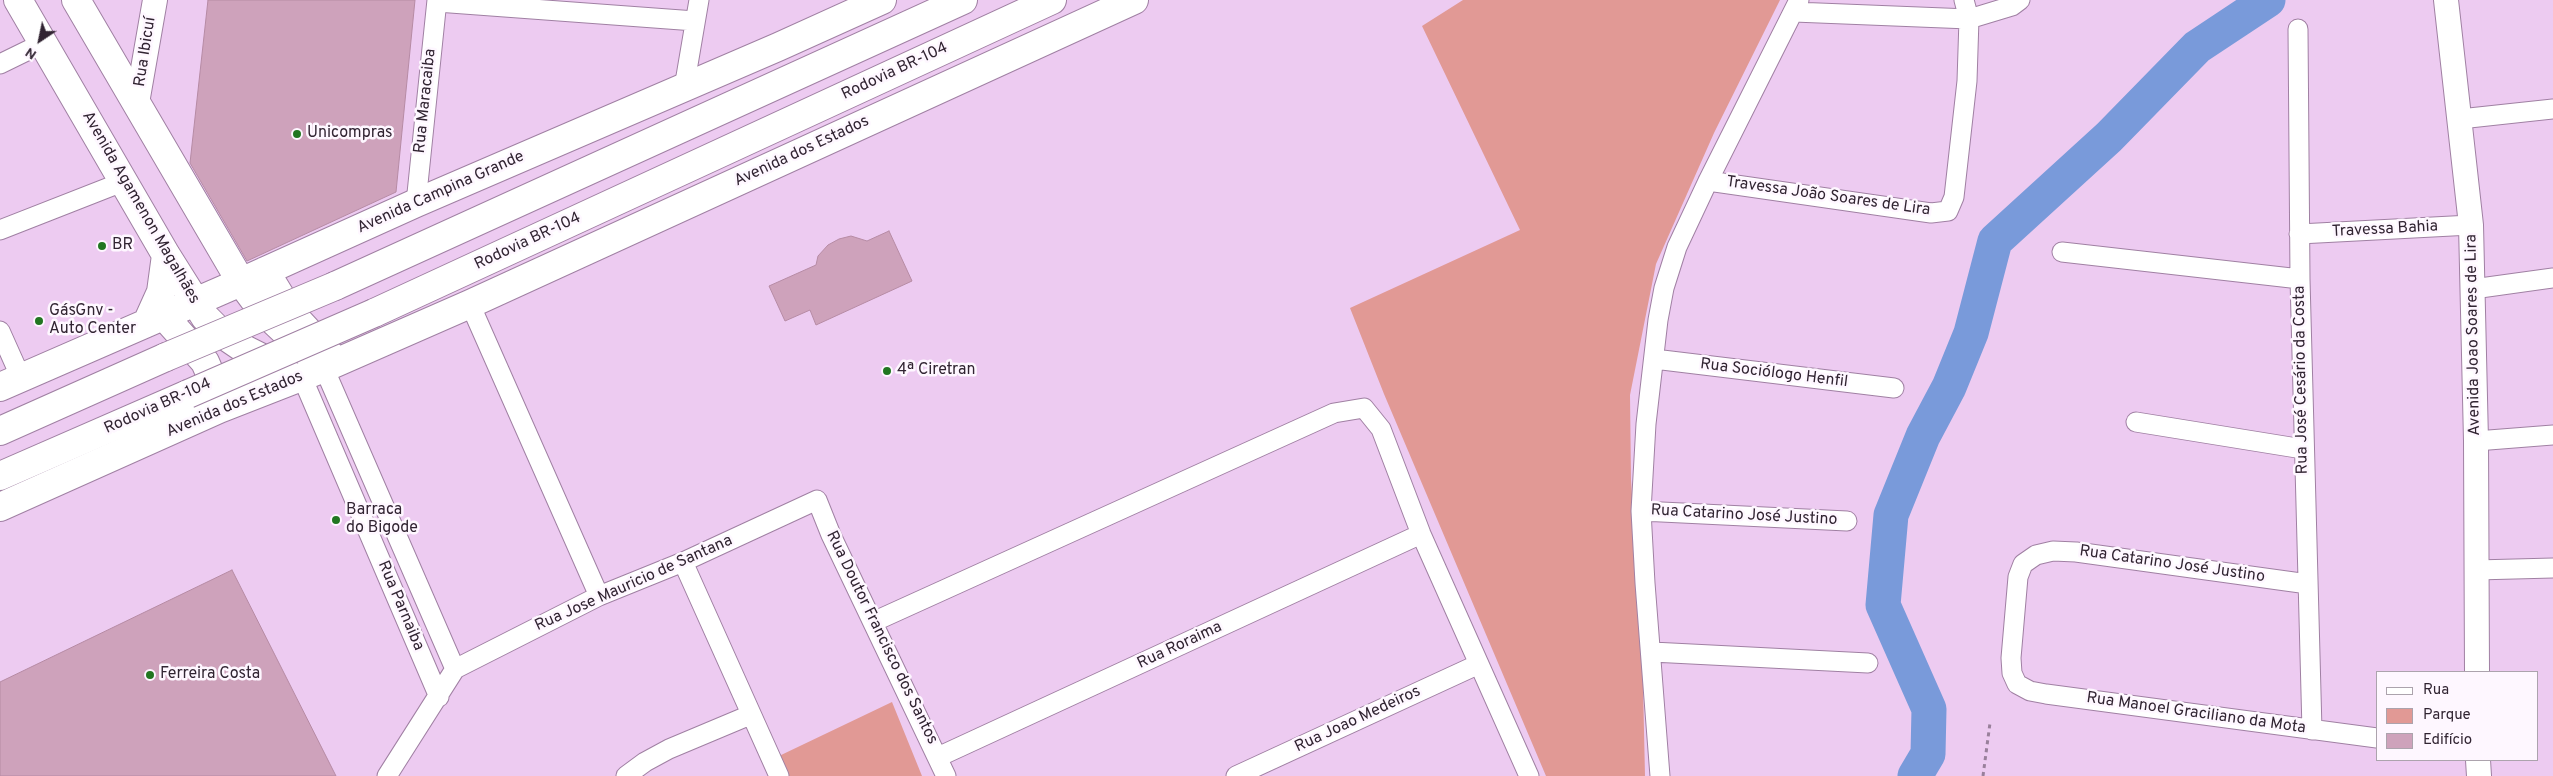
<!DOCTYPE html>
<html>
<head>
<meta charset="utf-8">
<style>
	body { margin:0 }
	#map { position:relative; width:2553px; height:776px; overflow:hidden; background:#edcbf1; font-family:Overpass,sans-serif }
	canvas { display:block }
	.legend { position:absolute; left:2376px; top:671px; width:162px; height:90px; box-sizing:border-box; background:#fef7ff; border:1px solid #aca3ad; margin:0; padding:6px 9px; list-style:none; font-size:15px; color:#312432 }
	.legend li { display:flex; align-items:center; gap:10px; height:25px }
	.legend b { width:25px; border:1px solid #aca3ad }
	.north { position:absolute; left:15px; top:15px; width:50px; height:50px; -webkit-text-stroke:4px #fef7ff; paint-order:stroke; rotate:214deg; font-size:14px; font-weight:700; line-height:20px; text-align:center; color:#312432 }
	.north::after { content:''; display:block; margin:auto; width:18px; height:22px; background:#312432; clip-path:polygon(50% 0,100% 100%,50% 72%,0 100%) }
</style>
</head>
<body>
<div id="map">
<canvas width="2553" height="776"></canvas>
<ul class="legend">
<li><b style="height:6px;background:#fff"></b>Rua</li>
<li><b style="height:14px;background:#e19995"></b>Parque</li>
<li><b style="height:14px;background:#cea2bb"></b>Edifício</li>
</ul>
<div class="north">N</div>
</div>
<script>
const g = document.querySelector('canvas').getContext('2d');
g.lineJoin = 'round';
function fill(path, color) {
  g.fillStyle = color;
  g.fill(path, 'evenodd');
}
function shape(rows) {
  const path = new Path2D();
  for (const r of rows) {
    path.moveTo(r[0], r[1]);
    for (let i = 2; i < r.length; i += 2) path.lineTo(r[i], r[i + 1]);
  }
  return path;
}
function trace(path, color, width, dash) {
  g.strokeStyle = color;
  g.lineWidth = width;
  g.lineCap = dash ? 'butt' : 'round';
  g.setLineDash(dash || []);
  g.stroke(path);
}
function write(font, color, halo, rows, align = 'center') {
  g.font = font + ' Overpass,sans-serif';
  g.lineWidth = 5;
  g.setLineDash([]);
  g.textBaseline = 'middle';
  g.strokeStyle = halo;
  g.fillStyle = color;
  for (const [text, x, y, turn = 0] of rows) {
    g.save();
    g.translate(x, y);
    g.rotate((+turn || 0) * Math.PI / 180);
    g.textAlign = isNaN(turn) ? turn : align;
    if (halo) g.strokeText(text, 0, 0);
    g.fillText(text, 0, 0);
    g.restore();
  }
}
fill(shape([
	[1463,0,1780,0,1714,133,1656,264,1630,395,1631,480,1642,640,1645,776,1546,776,1384,394,1350,308,1520,230,1422,26],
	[892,702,922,776,788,776,779,756]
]), '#e19995');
trace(shape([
	[1915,776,1928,754,1929,709,1883,605,1891,515,1923,436,1949,387,1971,333,1995,241,2109,137,2197,47,2268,0]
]), '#799ada', 35);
const building = shape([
	[208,0,415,0,396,192,247,261,190,163,208,0],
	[889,231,912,281,816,325,810,310,785,321,769,286,816,265,818,256,828,245,839,239,851,236,867,241,889,231],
	[232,570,336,776,0,776,0,682,232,570]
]);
fill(building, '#cea2bb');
trace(building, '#b68ba4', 1);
const minor = shape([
	[437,2,695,21],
	[1794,12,1969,19,2012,6,2020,0],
	[2298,29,2300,279,2312,730],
	[0,64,43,43],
	[684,88,699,0],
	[2460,119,2553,109],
	[1708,181,1931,213,1948,211,1954,197,1967,81,1969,19,1964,0],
	[416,203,437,0],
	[0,230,125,181],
	[2299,234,2471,225],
	[2062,252,2300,279],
	[2473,289,2553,278],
	[470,304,599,596],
	[0,331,21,378],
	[1654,359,1894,388],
	[324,368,455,669],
	[302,377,439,697],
	[2136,422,2303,449],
	[2476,441,2553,435],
	[1641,511,1847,521],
	[683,562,779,776],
	[2476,570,2553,568],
	[2308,584,2076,552,2053,551,2036,555,2023,564,2018,577,2011,658,2012,673,2017,684,2030,691,2046,694,2377,738],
	[873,622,1334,413,1364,408,1381,429,1421,534,1529,776],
	[1652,652,1868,663],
	[938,757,1421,534],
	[387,776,455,669,599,596,683,562,817,500,831,535,946,776],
	[626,776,645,762,669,749,750,715],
	[1236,776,1479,664],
	[1660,776,1645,583,1641,511,1646,424,1658,320,1664,288,1677,247,1708,181,1799,0]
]);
const tertiary = shape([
	[2446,0,2471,225,2476,441,2477,672],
	[137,103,155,0],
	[2478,760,2479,776]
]);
const secondary = shape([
	[265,271,290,312,330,355],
	[241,282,416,203,778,47,882,0],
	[324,368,470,304,1134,0]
]);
const primary = shape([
	[18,0,166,255,205,317,221,333,246,350,284,369],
	[164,316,205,362,215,385,219,406],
	[147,323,161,292,166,255],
	[0,387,241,282],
	[0,507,219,409,324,368,261,309,241,282,76,0]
]);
const trunk = shape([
	[335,286,963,0],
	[374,313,1052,0],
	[0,431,166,357],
	[0,476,188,394]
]);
trace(minor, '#a080a3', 21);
trace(tertiary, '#a080a3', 26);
trace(secondary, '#a080a3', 30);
trace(primary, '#a080a3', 30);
trace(trunk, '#a080a3', 30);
trace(shape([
	[1983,776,1990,723]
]), '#99809b', 3, [4, 4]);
trace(minor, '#fff', 19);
trace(tertiary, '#fff', 24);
trace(secondary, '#fff', 28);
trace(primary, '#fff', 28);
trace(trunk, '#fff', 28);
const trunkBridge = shape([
	[166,357,335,286],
	[188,394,374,313]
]);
trace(trunkBridge, '#a080a3', 30, []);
trace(trunkBridge, '#fff', 28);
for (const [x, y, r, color] of [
	[297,134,5,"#217621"],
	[102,246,5,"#217621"],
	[39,321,5,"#217621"],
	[887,371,5,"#217621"],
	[336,520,5,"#217621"],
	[150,675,5,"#217621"]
]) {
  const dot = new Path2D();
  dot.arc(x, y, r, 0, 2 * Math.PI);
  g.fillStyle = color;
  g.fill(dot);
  trace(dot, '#fef7ff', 2);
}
write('16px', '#312432', '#fef7ff', [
	["Rua Ibicuí",146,52,-81],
	["Rodovia BR-104",895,72,-25],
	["Rua Maracaiba",426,101,-84],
	["Avenida dos Estados",802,152,-25],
	["Avenida Campina Grande",441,193,-24],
	["Travessa João Soares de Lira",1828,197,8],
	["Avenida Agamenon Magalhães",140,208,60],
	["Travessa Bahia",2385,230,-3],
	["Rodovia BR-104",528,242,-25],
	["Avenida Joao Soares de Lira",2474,335,-91],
	["Rua Sociólogo Henfil",1774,374,7],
	["Rua José Cesário da Costa",2302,380,-91],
	["Avenida dos Estados",235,405,-23],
	["Rodovia BR-104",158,407,-24],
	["Rua Catarino José Justino",1744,516,3],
	["Rua Catarino José Justino",2172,565,8],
	["Rua Jose Mauricio de Santana",634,584,-24],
	["Rua Parnaiba",400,606,67],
	["Rua Doutor Francisco dos Santos",881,638,64],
	["Rua Roraima",1180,646,-25],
	["Rua Manoel Graciliano da Mota",2196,714,8],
	["Rua Joao Medeiros",1358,720,-25]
]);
write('16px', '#312432', '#fef7ff', [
	["Unicompras",307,134],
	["BR",112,246],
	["GásGnv -",49,312],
	["Auto Center",49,330],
	["4ª Ciretran",897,371],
	["Barraca",346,511],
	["do Bigode",346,529],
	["Ferreira Costa",160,675]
], 'left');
</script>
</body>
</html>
